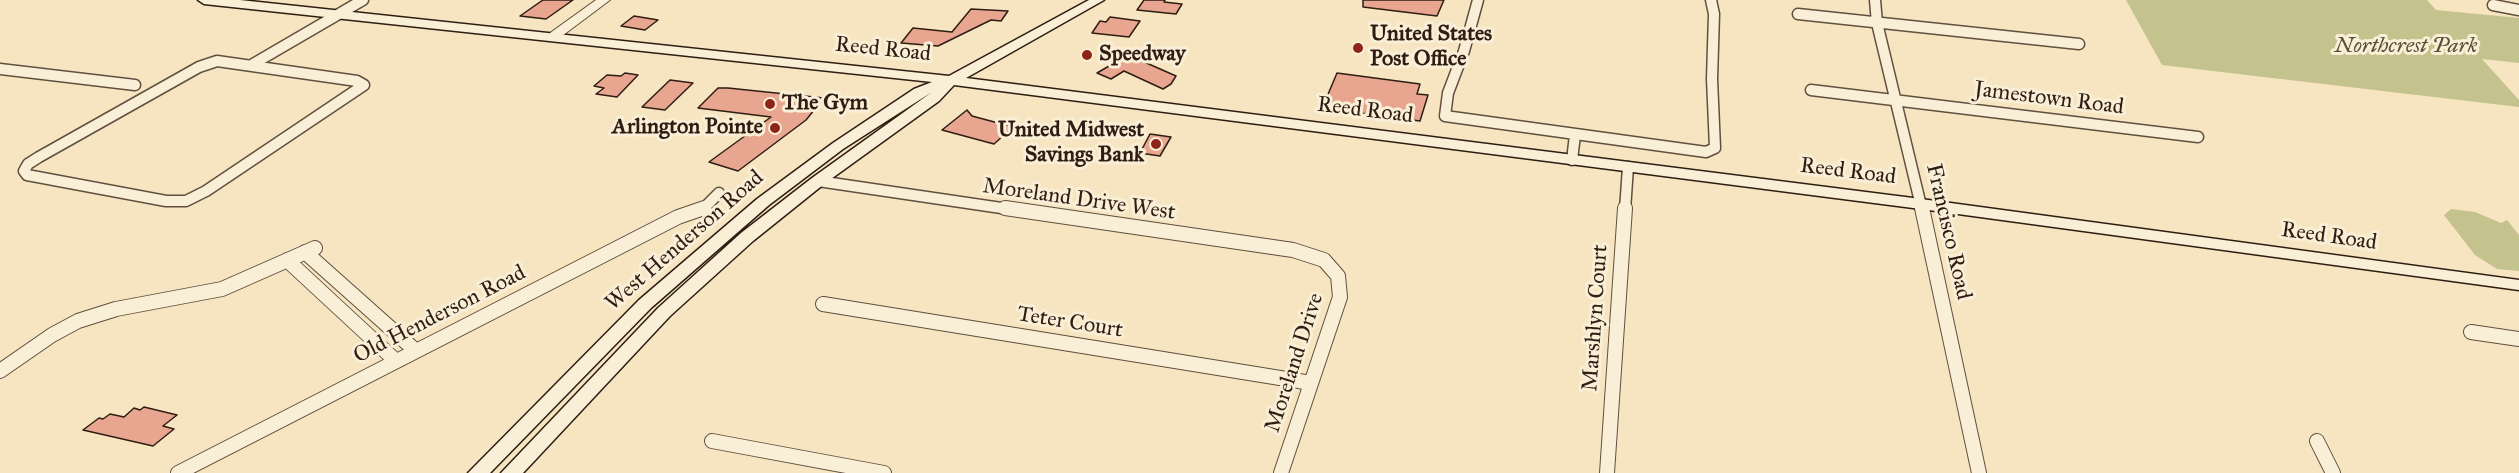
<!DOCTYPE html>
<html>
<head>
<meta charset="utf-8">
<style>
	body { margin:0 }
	canvas { display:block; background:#f6e5c0 }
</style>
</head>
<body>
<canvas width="2519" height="473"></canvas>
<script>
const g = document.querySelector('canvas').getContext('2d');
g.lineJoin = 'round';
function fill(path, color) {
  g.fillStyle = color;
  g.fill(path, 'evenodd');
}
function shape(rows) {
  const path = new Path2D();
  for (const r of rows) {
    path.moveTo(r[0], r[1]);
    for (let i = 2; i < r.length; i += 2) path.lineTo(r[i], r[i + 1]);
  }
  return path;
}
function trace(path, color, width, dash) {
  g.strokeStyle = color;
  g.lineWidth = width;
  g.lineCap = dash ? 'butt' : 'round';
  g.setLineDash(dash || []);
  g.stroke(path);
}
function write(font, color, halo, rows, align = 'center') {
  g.font = font + ' "IM FELL Great Primer",serif';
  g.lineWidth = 6;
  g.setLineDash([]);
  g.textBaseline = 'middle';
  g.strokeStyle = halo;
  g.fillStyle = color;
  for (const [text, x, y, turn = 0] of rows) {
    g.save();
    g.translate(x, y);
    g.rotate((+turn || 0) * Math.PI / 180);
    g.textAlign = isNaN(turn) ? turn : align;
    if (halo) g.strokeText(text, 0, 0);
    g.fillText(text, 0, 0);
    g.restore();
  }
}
fill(shape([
	[2126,0,2427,0,2436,10,2519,18,2519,63,2482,59,2519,100,2519,107,2162,65],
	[2451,209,2475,212,2501,223,2507,220,2519,235,2519,271,2497,269,2475,255,2444,215]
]), '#c4c28d');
const building = shape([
	[543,0,573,0,546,19,520,16,543,0],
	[1144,0,1165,0,1164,2,1182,4,1176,14,1137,10,1144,0],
	[1363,0,1444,0,1437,16,1363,7,1363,0],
	[971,9,1008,11,1001,21,991,20,938,46,901,43,913,28,952,32,971,9],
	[634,16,658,20,645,30,621,26,634,16],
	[1110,17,1140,21,1129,37,1092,33,1100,21,1106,22,1110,17],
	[1135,51,1149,58,1142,61,1176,76,1171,84,1163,89,1124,71,1111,79,1097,73,1135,51],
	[625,73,638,75,617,97,596,94,604,88,594,86,607,75,621,76,625,73],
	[1337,73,1420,84,1417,94,1428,95,1420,121,1329,109,1332,100,1326,99,1337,73],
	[670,80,693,83,665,110,642,107,670,80],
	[718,88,728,88,824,98,806,120,738,171,709,162,771,117,698,108,718,88],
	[967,110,972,116,1013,127,994,144,942,130,967,110],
	[1150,134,1171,137,1160,156,1140,153,1150,134],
	[144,407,177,415,163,426,174,429,153,446,83,430,99,418,103,419,110,414,124,417,134,408,140,410,144,407]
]);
fill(building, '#e8a690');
trace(building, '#2f1d14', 1.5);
const minorFar1 = shape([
	[1478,0,1464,51,1448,93,1445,116,1706,152,1715,148,1712,79,1714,14,1711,0],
	[1875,0,1877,23,1922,210],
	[2493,5,2519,10],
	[1798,14,2079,44],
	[217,61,357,81,364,85,206,191,186,201,166,201,27,175,24,171,28,164,39,157,199,67,217,61],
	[253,64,363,0],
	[0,69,135,85],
	[1811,90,2198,137],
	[1572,160,1575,135],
	[818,181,1015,210],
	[702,210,719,193],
	[1625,210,1628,167]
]);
const minor = shape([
	[1005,208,1293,250,1324,260,1338,276,1340,297,1281,473],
	[1922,208,1979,473],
	[305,252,416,351],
	[287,260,396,361],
	[823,304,1311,383],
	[2471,332,2519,339],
	[0,371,52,335,78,321,116,309,222,289,315,248],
	[712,441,884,473],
	[2317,441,2333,473],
	[178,473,678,217,704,208],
	[1607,473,1625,208]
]);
const tertiary = shape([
	[596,0,610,0,558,39,550,39,550,33,596,0]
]);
const secondary = shape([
	[198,0,240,0,949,76,1089,0,1104,0,966,78,1921,199,2519,280,2519,290,1921,209,954,85,939,101,824,184,753,241,670,316,523,473,501,473,658,308,741,233,812,178,932,92,843,149,769,205,651,308,490,473,468,473,639,300,757,199,833,143,914,89,932,82,204,4,198,0]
]);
trace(minorFar1, '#614f3f', 13);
trace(minor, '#614f3f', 16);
trace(tertiary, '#614f3f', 2);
trace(secondary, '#2f1d14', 3);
trace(minorFar1, '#f9eed6', 10);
trace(minor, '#f9eed6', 14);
fill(tertiary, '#f9eed6');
fill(secondary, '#f9eed6');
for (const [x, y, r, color] of [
	[1358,48,6,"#8f2418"],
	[1087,55,6,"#8f2418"],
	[770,104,6,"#8f2418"],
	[775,128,6,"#8f2418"],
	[1156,144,6,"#8f2418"]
]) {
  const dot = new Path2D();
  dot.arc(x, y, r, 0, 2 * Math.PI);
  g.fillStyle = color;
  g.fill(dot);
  trace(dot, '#f9eed6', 2);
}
write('bold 22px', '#2f1d14', '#f9eed6', [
	["United States",1370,35],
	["Post Office",1370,60],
	["Speedway",1099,55],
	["The Gym",782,104],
	["Arlington Pointe",763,128,"right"],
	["United Midwest",1144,131,"right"],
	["Savings Bank",1144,156,"right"]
], 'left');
write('italic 22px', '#5c4f38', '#f9eed6', [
	["Northcrest Park",2406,47]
]);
write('22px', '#2f1d14', '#f9eed6', [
	["Reed Road",883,50,6],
	["Jamestown Road",2049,99,7],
	["Reed Road",1365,111,7],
	["Reed Road",1848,172,7],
	["Moreland Drive West",1079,200,8],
	["Francisco Road",1948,232,77],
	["Reed Road",2329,237,8],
	["West Henderson Road",685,241,-41],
	["Old Henderson Road",440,315,-27],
	["Marshlyn Court",1596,318,-86],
	["Teter Court",1070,323,9],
	["Moreland Drive",1295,363,-72]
]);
</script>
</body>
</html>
